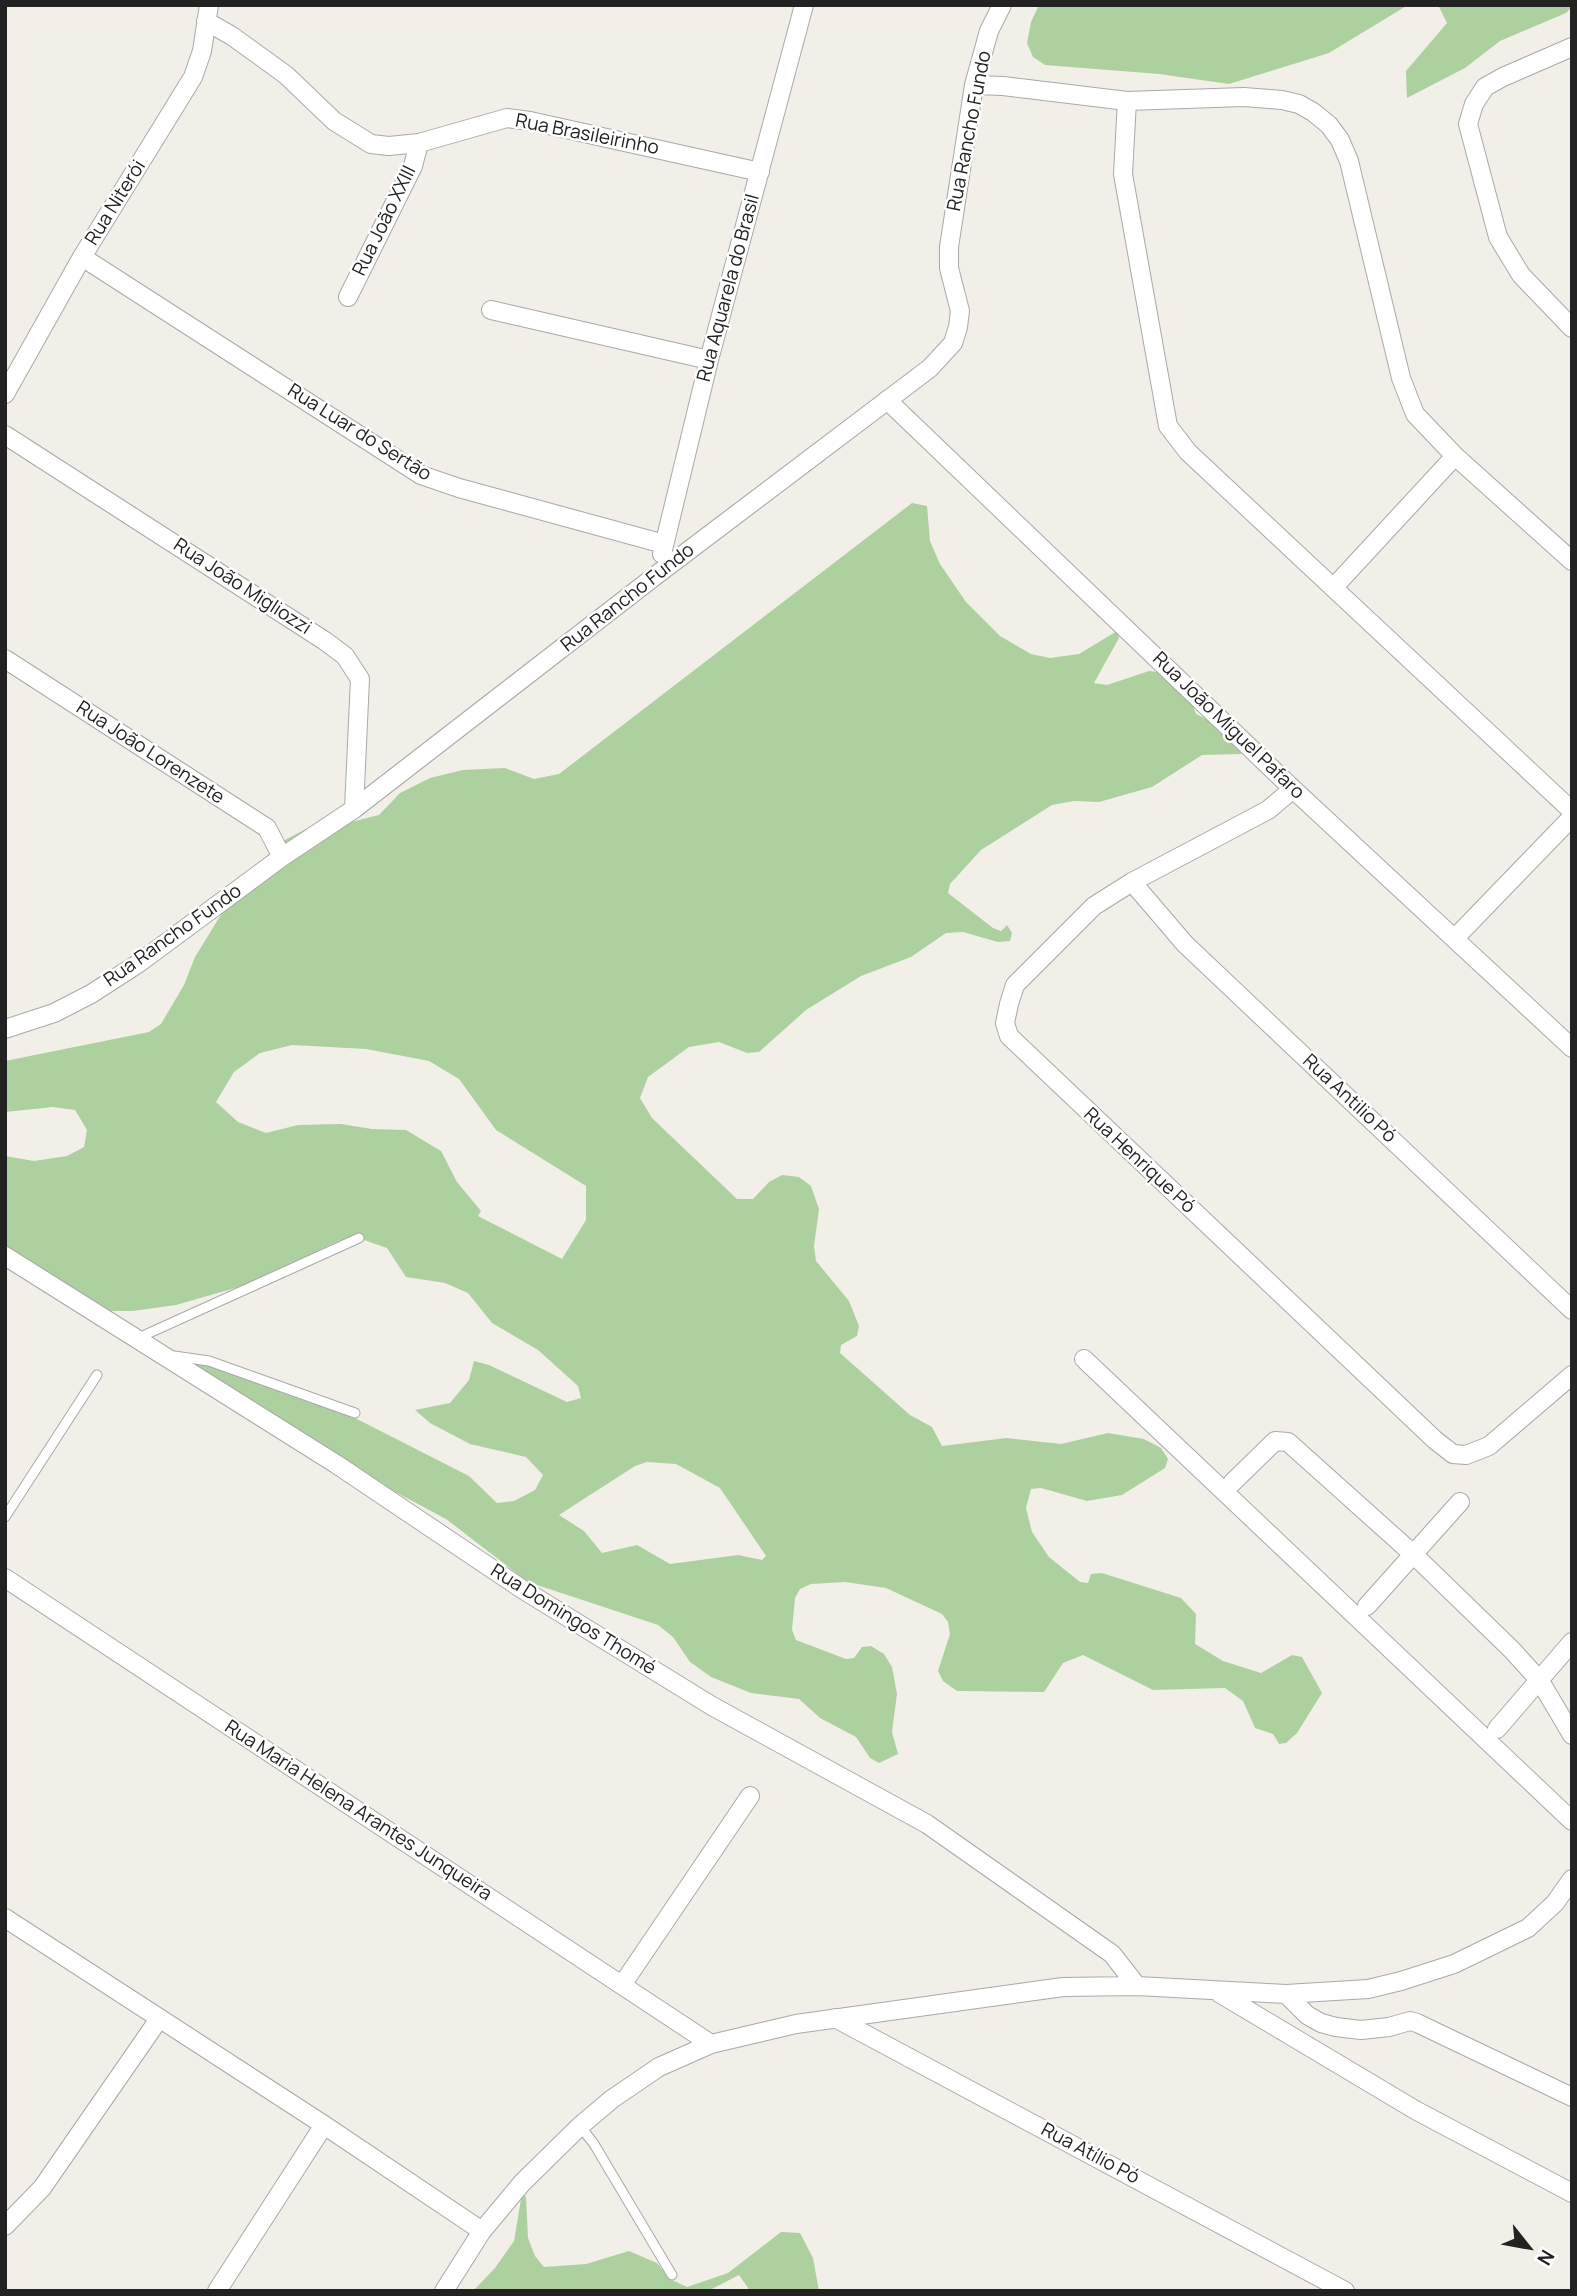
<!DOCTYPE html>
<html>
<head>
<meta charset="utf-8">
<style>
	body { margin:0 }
	#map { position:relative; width:1577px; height:2296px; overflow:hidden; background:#f2efe9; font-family:Manrope,sans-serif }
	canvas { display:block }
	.frame { position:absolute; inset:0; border:7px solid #222; pointer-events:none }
	.north { position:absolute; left:1493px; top:2212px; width:70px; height:70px; -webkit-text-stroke:5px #fff; paint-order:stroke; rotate:121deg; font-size:19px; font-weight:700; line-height:28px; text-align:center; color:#222 }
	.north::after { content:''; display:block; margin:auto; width:24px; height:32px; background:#222; clip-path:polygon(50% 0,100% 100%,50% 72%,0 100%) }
</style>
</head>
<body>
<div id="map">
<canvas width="1577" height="2296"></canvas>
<div class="frame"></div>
<div class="north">N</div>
</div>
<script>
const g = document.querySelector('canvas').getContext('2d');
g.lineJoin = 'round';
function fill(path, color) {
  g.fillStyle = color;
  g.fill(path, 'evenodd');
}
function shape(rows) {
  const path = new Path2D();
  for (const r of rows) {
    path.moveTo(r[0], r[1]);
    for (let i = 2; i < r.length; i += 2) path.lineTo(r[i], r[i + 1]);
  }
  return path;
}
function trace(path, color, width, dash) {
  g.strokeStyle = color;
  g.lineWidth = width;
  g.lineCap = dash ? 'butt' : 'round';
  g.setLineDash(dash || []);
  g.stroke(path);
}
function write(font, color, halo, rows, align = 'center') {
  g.font = font + ' Manrope,sans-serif';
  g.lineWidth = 5;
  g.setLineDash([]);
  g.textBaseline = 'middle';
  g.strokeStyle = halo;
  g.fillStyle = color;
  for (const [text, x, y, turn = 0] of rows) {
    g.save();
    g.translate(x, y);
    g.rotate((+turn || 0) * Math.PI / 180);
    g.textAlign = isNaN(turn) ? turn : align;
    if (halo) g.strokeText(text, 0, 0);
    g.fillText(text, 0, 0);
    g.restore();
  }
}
fill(shape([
	[1039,5,1408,5,1329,53,1229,84,1159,74,1045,65,1033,57,1027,43,1031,22],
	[1438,5,1572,5,1572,7,1566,13,1500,41,1465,68,1407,98,1406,71,1447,23],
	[912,503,927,506,930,541,940,564,966,602,1000,636,1031,654,1050,658,1079,654,1117,631,1119,638,1094,683,1107,685,1149,671,1166,673,1186,687,1196,714,1226,728,1243,741,1241,754,1202,755,1152,787,1099,802,1074,801,1052,805,981,850,950,884,948,893,993,928,1001,931,1007,925,1012,933,1010,941,998,942,963,932,946,933,911,957,861,976,806,1010,759,1052,747,1053,719,1042,689,1047,648,1077,640,1098,652,1118,737,1199,753,1199,769,1182,782,1175,799,1177,811,1186,819,1209,814,1246,816,1261,849,1301,859,1326,857,1336,841,1345,840,1353,910,1415,932,1427,942,1446,1006,1438,1061,1444,1108,1433,1144,1439,1161,1448,1168,1459,1165,1468,1122,1495,1087,1501,1041,1488,1031,1489,1026,1508,1032,1532,1049,1557,1080,1582,1088,1583,1091,1574,1102,1573,1181,1598,1196,1614,1195,1644,1223,1661,1261,1673,1292,1655,1302,1657,1322,1693,1297,1733,1286,1743,1279,1744,1273,1734,1255,1728,1243,1701,1225,1688,1153,1690,1083,1655,1063,1663,1044,1692,957,1691,943,1681,938,1671,950,1634,948,1622,942,1614,886,1588,845,1582,811,1584,800,1589,795,1598,792,1630,796,1640,846,1659,854,1658,862,1647,871,1646,884,1654,892,1667,897,1694,892,1732,898,1754,879,1763,870,1758,856,1737,820,1718,799,1699,751,1693,711,1677,690,1662,673,1637,658,1625,528,1582,446,1519,360,1473,217,1383,189,1360,261,1382,353,1417,469,1476,497,1503,514,1501,535,1490,543,1475,526,1457,470,1444,430,1423,415,1410,450,1403,469,1380,474,1361,489,1365,567,1402,581,1398,578,1386,538,1350,492,1323,468,1293,445,1283,406,1277,387,1248,355,1237,334,1243,256,1282,176,1305,133,1311,90,1311,37,1273,5,1245,5,1156,34,1161,67,1156,84,1147,87,1130,75,1110,53,1107,5,1112,5,1061,149,1032,161,1024,184,985,195,957,238,887,279,843,310,827,347,823,379,815,400,793,430,778,463,770,505,768,534,779,559,774],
	[292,1045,366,1049,429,1061,459,1079,496,1130,586,1186,586,1220,562,1259,478,1216,481,1211,457,1182,441,1151,406,1130,372,1129,341,1124,298,1125,266,1133,238,1122,216,1102,234,1072,260,1053],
	[647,1462,676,1464,720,1488,766,1556,762,1560,738,1555,670,1564,637,1545,602,1553,584,1531,559,1515,635,1466],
	[522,2193,526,2197,528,2238,535,2256,544,2267,586,2264,629,2251,657,2263,670,2279,687,2287,728,2273,781,2232,800,2233,813,2258,819,2291,750,2291,739,2275,708,2291,473,2291,495,2268,514,2241]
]), '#add19e');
const lane = shape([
	[136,1339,359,1238],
	[174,1356,209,1361,355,1413],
	[5,1517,97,1375],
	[580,2126,594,2144,672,2275]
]);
const street = shape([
	[206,21,232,36,286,75,334,121,371,144,389,146,419,143,507,118,530,121,760,172],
	[1572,47,1503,77,1485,87,1474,104,1468,124,1498,237,1521,275,1572,328],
	[974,85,1003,86,1127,101,1244,97,1282,100,1299,104,1313,112,1329,125,1340,140,1349,161,1401,378,1415,414,1455,456,1572,561],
	[1127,101,1123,174,1168,426,1188,452,1572,811],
	[82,257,421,475,459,488,664,544],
	[348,297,413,166,419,143],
	[491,310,709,360],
	[5,394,82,257,193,77,202,51,209,5],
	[887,400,1293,789,1572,1048],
	[5,435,325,641,345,656,360,679,354,809],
	[662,554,709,360,804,5],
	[1334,587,1455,456],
	[5,659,267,828,282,857],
	[1293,789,1268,810,1132,882,1094,906,1015,985,1009,1004,1005,1023,1009,1036,1435,1440,1453,1454,1466,1455,1489,1446,1572,1375],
	[1132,882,1185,944,1572,1310],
	[1455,938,1572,817],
	[5,1029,54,1013,91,994,139,963,282,857,354,809,659,573,930,368,953,343,958,327,960,311,949,268,949,247,974,85,989,31,1002,5],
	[5,1256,336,1464,522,1589,712,1706,927,1824,1112,1954,1137,1986],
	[1084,1359,1572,1821],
	[1232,1483,1275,1441,1288,1442,1413,1554,1512,1650,1540,1681,1572,1735],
	[5,1578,711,2044],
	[1367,1606,1460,1502],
	[1497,1729,1572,1642],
	[5,1918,324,2125,482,2231],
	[622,1985,750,1796],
	[1219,1993,1417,2111,1572,2193],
	[1286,1994,1307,2015,1321,2023,1336,2027,1361,2030,1389,2027,1410,2021,1417,2023,1572,2097],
	[835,2018,1345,2291],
	[5,2226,42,2188,159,2019],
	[217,2291,324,2125],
	[444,2291,482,2231,522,2183,580,2126,612,2099,659,2067,711,2044,796,2024,1063,1987,1137,1986,1286,1994,1368,1989,1401,1981,1454,1964,1528,1928,1555,1903,1572,1879]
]);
trace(lane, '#a9a9a9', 11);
trace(street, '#a9a9a9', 20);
trace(lane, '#fff', 9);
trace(street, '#fff', 18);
write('19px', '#222', '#fff', [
	["Rua Rancho Fundo",970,131,-79],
	["Rua Brasileirinho",587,135,11],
	["Rua Niterói",116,203,-58],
	["Rua João XXIII",385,221,-64],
	["Rua Aquarela do Brasil",729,288,-75],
	["Rua Luar do Sertão",359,433,32],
	["Rua João Migliozzi",242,587,33],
	["Rua Rancho Fundo",628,598,-38],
	["Rua João Miguel Pafaro",1228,726,44],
	["Rua João Lorenzete",150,753,33],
	["Rua Rancho Fundo",173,936,-35],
	["Rua Antilio Pó",1349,1099,43],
	["Rua Henrique Pó",1139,1161,43],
	["Rua Domingos Thomé",573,1620,32],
	["Rua Maria Helena Arantes Junqueira",358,1811,33],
	["Rua Atílio Pó",1090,2154,28]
]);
</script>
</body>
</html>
